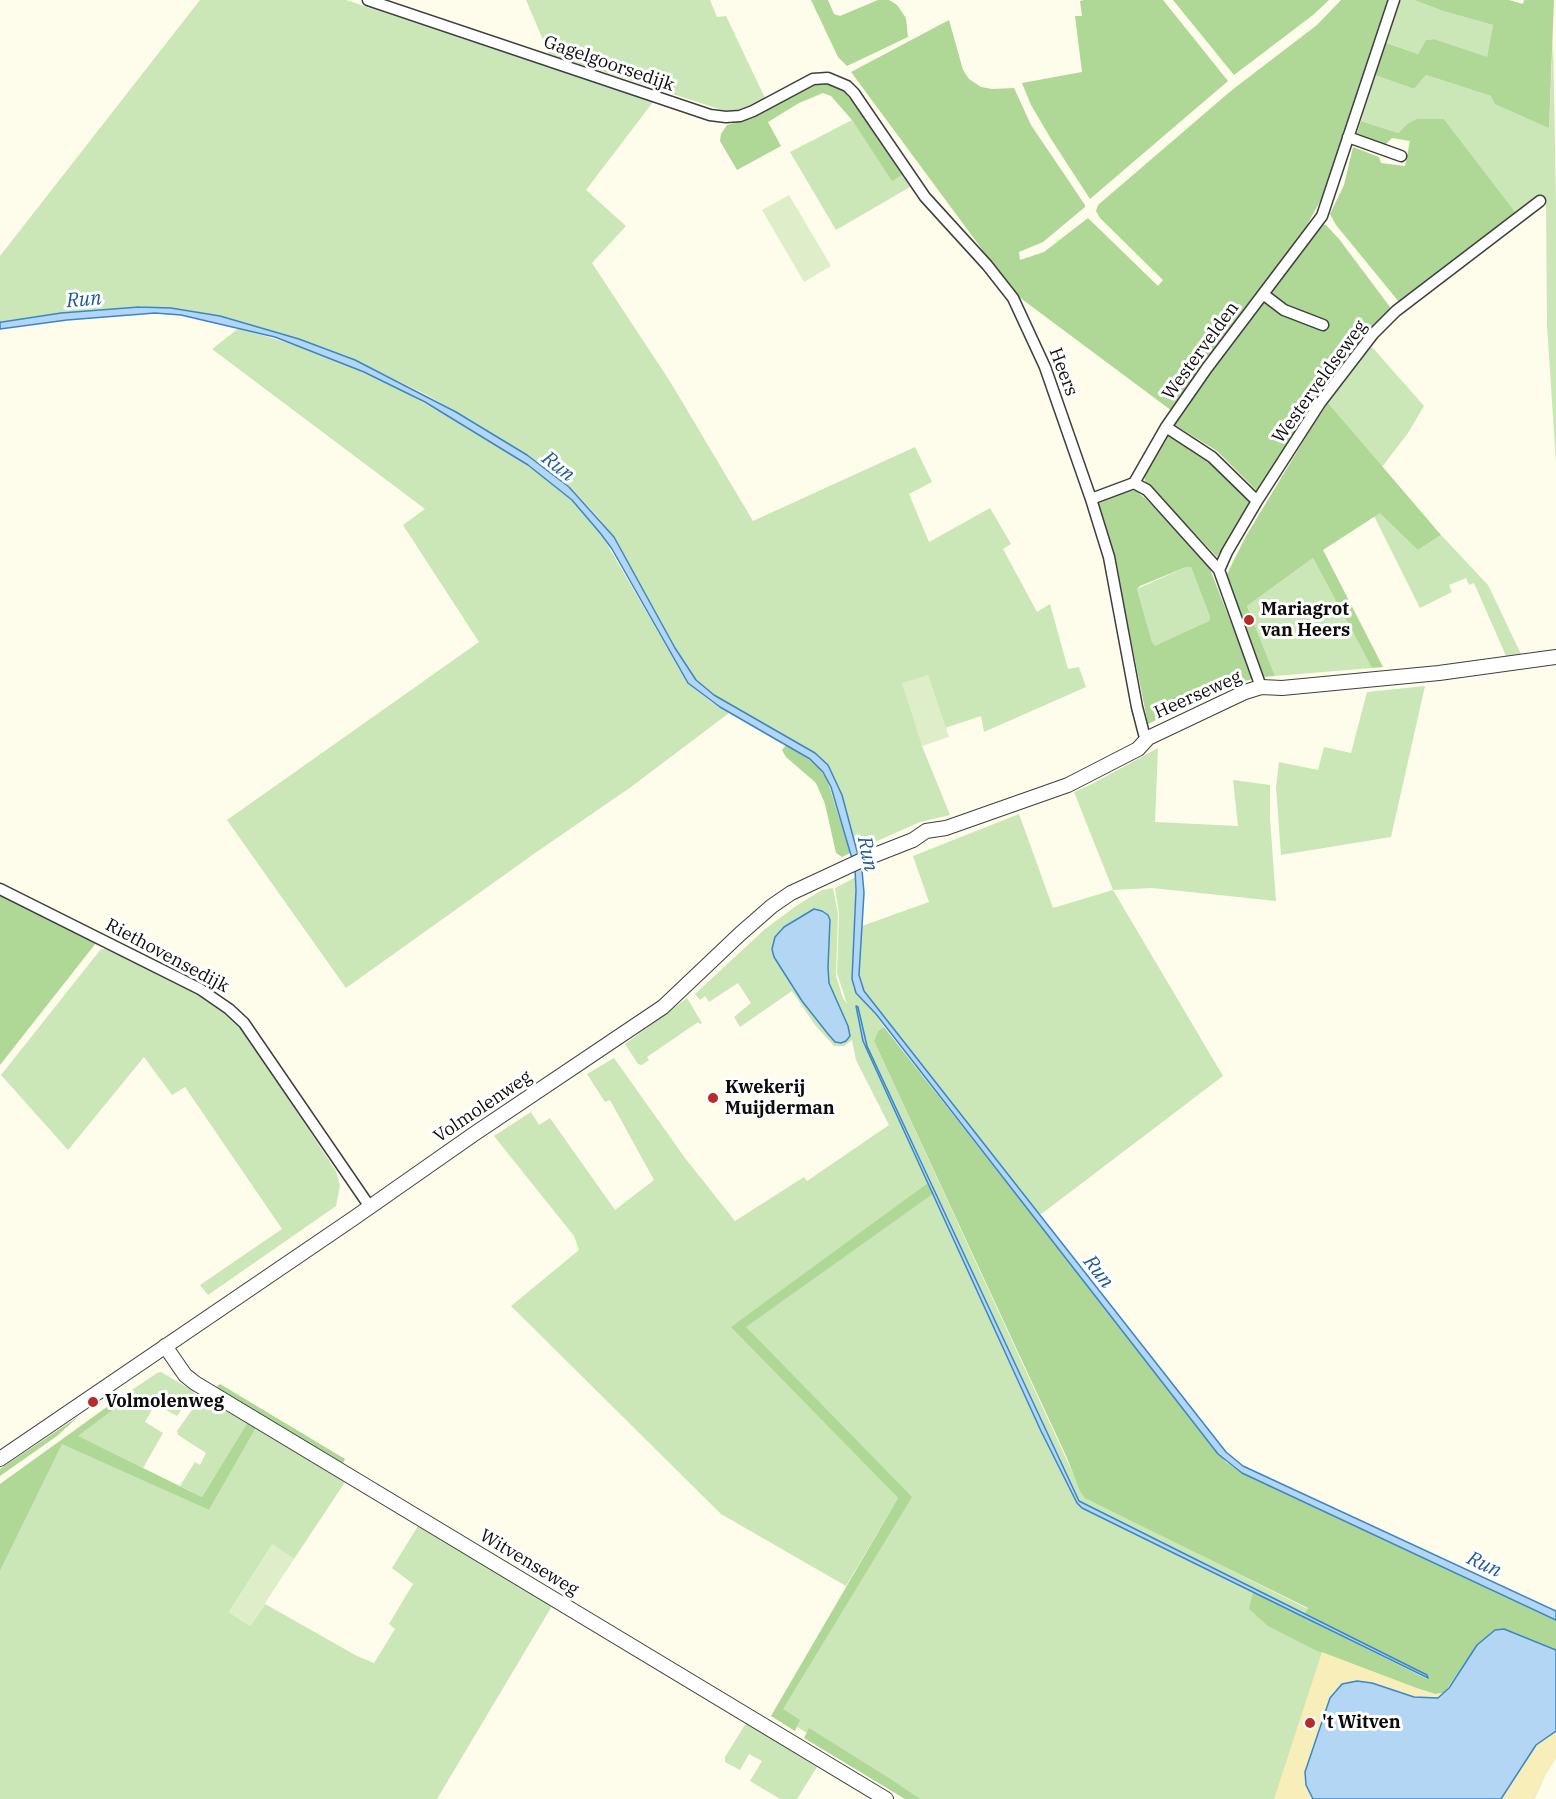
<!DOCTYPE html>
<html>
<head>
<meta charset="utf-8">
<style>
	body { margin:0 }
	canvas { display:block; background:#fefceb }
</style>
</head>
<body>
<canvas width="1556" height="1799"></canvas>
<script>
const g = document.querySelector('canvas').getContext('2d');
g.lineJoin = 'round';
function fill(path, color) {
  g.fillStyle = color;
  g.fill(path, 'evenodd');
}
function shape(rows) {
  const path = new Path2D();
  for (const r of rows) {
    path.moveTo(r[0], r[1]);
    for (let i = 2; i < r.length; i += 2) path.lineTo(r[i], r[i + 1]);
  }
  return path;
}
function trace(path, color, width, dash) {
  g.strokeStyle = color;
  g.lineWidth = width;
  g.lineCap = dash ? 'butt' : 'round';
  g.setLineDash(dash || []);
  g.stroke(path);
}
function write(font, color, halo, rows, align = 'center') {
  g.font = font + ' "IBM Plex Serif",serif';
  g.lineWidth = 6;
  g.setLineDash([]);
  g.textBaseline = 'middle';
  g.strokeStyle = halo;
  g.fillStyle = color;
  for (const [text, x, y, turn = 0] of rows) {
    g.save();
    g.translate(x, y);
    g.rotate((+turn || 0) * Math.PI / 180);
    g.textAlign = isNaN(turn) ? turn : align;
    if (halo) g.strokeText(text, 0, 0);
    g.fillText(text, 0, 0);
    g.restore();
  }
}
fill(shape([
	[200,0,346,0,653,102,586,190,626,226,592,263,671,383,753,521,915,447,932,482,909,494,929,542,990,508,1011,544,1003,549,1037,612,1050,604,1068,669,1079,667,1086,687,984,732,981,716,945,728,928,675,922,746,950,815,920,822,857,850,842,795,828,765,803,746,714,695,696,680,675,648,614,537,596,515,570,487,539,464,476,423,425,394,355,360,299,339,220,316,171,308,139,307,61,313,0,322,0,256],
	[526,0,710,0,717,17,726,16,765,98,748,107,734,111,722,110,549,54],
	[1398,0,1414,0,1443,11,1493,25,1487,58,1434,39,1426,40,1418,54,1385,42],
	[1553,39,1556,202,1556,463,1547,325,1546,205,1539,198,1516,213,1444,119,1407,124,1398,133,1361,121,1375,75,1414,89,1426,75,1491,96,1549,128],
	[852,120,892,180,902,175,910,187,836,230,790,152],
	[239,328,311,350,388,383,487,438,547,479,572,500,601,534,688,683,710,701,729,713,631,787,538,851,346,988,227,820,479,642,403,525,425,509,212,349],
	[1372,347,1424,406,1408,433,1382,467,1328,403,1356,361],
	[1380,513,1383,513,1418,550,1441,535,1488,585,1521,654,1506,656,1474,583,1469,585,1466,578,1449,585,1452,592,1420,608,1374,516],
	[1313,558,1372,668,1275,676,1247,606],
	[1186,567,1191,567,1210,617,1209,621,1155,647,1152,642,1137,589],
	[1425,686,1391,837,1281,855,1276,787,1279,762,1318,770,1324,747,1351,753,1367,692],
	[1158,748,1155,822,1238,826,1233,780,1270,785,1270,818,1276,901,1152,888,1113,890,1223,1076,1040,1215,864,991,859,975,862,926,929,902,913,856,1019,814,1053,908,1113,890,1074,792,1090,785],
	[856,877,853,957,853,987,856,993,873,1011,884,1027,878,1031,874,1041,1075,1478,1088,1498,1308,1609,1306,1612,1335,1628,1277,1799,910,1799,777,1714,902,1500,736,1328,933,1186,867,1046,858,1006,856,1007,863,1042,929,1182,732,1327,898,1498,846,1586,721,1514,511,1306,579,1250,574,1236,494,1136,531,1112,539,1125,550,1118,615,1210,654,1180,610,1100,605,1102,587,1074,614,1058,685,1158,735,1221,804,1177,807,1181,889,1125,856,1060,852,1040,844,1046,834,1046,815,1025,792,991,740,1027,734,1017,751,1003,738,983,709,1002,705,996,700,1000,695,994,765,929,796,906,822,890,833,888,838,913,836,976,843,998,847,1004,837,973,839,914,835,888],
	[814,909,830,920,828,967,829,983,848,1026,850,1036,828,1034,802,1001,774,957,772,949,784,927],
	[101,949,105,949,118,954,204,997,231,1017,241,1027,336,1171,340,1186,336,1206,208,1295,200,1285,282,1229,185,1087,172,1095,144,1057,68,1150,1,1075],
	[687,998,702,1023,700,1024,698,1022,647,1057,649,1060,642,1065,638,1064,625,1044],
	[161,1372,195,1392,177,1416,155,1404,145,1422,163,1433,143,1468,77,1436,114,1409,111,1404,157,1373],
	[207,1395,249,1420,202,1497,180,1486,195,1462,200,1465,206,1453,178,1435,177,1431,201,1397],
	[257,1426,347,1479,294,1559,272,1545,229,1612,250,1626,265,1604,357,1656,374,1663,395,1629,389,1624,413,1584,392,1568,418,1526,552,1606,437,1799,0,1799,0,1571,62,1443,209,1510],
	[746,1723,817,1767,797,1799,780,1799,750,1781,762,1761,749,1754,740,1770,725,1762,725,1757]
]), '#cce7b7');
fill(shape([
	[811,0,828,0,834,14,840,16,878,0,889,0,897,5,906,18,908,37,847,66,838,57],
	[1084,0,1163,0,1228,81,1090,199,1051,139,1031,105,1022,83,1082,72,1075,16,1082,16,1080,1],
	[1173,0,1329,0,1313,15,1234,75],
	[1341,0,1389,0,1376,37,1328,187,1307,225,1172,411,1015,294,851,72,949,20,963,70,969,79,981,87,992,89,1014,88,1031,125,1085,205,1085,207,1043,242,1019,252,1020,260,1044,252,1088,218,1158,286,1163,280,1100,218,1096,211,1098,205,1232,90,1317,25],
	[1414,0,1509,0,1523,4,1524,0,1554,0,1549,128,1495,104,1491,96,1426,75,1414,89,1375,75,1384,42,1418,54,1426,40,1434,39,1487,57,1493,25,1443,11],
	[822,80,840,87,852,101,902,175,892,181,852,120,831,96,823,93,799,103,768,122,781,146,737,170,720,141,721,134,727,125,750,119,793,92],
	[1417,119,1444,119,1516,213,1406,299,1399,302,1336,225,1330,214,1344,185,1353,147,1379,157,1381,163,1405,166,1410,141,1392,138,1384,146,1356,136,1361,121,1398,133,1407,124],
	[1321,224,1326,225,1339,239,1390,307,1390,314,1259,493,1217,451,1175,425,1192,398],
	[1328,403,1441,535,1418,550,1380,513,1323,550,1383,667,1372,668,1313,558,1247,606,1275,676,1264,677,1226,576,1246,536,1312,427],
	[1167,434,1213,462,1251,503,1217,557,1145,481,1143,471],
	[1128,490,1136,491,1146,499,1208,564,1253,679,1228,685,1148,724,1129,630,1098,503,1102,499],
	[1186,567,1191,567,1210,617,1209,621,1155,646,1152,642,1137,589,1140,586],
	[786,745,816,764,827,779,850,853,842,857,836,853,825,804,816,783,786,757,782,750],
	[0,895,96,943,0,1065],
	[884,1027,1226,1462,1242,1473,1556,1620,1556,1650,1504,1629,1477,1645,1444,1693,1435,1694,1416,1688,1315,1650,1268,1626,1249,1609,1253,1592,1427,1679,1427,1675,1305,1614,1308,1608,1085,1498,1080,1491,1067,1458,874,1041,878,1031],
	[929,1182,934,1193,746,1327,912,1497,783,1709,800,1720,795,1731,771,1716,898,1498,731,1327],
	[220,1384,345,1459,343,1463,215,1388],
	[111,1404,114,1409,78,1436,202,1497,249,1420,257,1426,209,1510,62,1444,0,1571,0,1484],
	[79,1416,57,1436,0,1476,0,1469],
	[809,1728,892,1780,920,1799,905,1799,804,1738]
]), '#afd796');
fill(shape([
	[1322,1652,1416,1688,1435,1694,1444,1693,1438,1698,1414,1697,1372,1683,1357,1681,1335,1690,1312,1748,1305,1772,1306,1785,1313,1799,1274,1799],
	[1556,1731,1556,1759,1546,1774,1535,1799,1501,1799,1536,1745]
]), '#f8eeb9');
fill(shape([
	[789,195,831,266,804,282,762,210],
	[928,675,949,737,922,746,902,683],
	[273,1544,294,1559,250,1626,229,1612]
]), '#deeec8');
const water = shape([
	[139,307,171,308,220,316,299,339,355,360,456,412,527,455,569,487,614,537,675,648,696,680,714,695,815,753,828,765,842,795,862,870,864,893,859,975,864,991,1226,1452,1243,1466,1556,1611,1556,1620,1242,1473,1218,1454,876,1014,856,993,852,979,856,890,855,869,831,787,823,772,810,759,720,707,688,683,612,549,601,534,572,500,528,465,425,402,364,372,275,337,181,315,155,313,67,320,0,329,0,322,2,322,61,313,139,307],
	[814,909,822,911,828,915,830,920,828,967,829,983,848,1026,850,1036,846,1041,841,1043,835,1042,828,1034,802,1001,774,957,772,949,775,937,784,927,814,909],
	[856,1006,858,1007,867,1046,1079,1501,1427,1675,1428,1678,1082,1508,1077,1503,1041,1431,863,1041,856,1006],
	[1504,1629,1556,1650,1556,1731,1536,1745,1501,1799,1313,1799,1306,1785,1305,1772,1330,1698,1342,1684,1357,1681,1372,1683,1414,1697,1438,1698,1449,1688,1477,1645,1495,1630,1504,1629]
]);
fill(water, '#b2d6f3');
trace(water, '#3c86c7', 1.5);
const minor = shape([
	[368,0,710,115,726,117,740,116,753,111,813,79,828,78,847,86,854,93,925,197,987,265,1013,298,1045,367,1091,499,1109,557,1137,707,1144,734,1148,738],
	[1348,137,1401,156],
	[1263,294,1284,310,1323,325],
	[1166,427,1212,457,1257,501],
	[1134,483,1147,490,1219,570,1261,687],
	[1091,499,1134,483,1166,427,1207,368,1322,216,1394,0],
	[1219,570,1227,552,1257,501,1320,403,1373,334,1396,311,1540,201],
	[0,889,200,989,229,1009,244,1023,370,1207]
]);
const tertiary = shape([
	[165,1346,185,1375,195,1383,886,1799],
	[0,1459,354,1218,474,1134,663,1007,740,934,772,906,791,893,862,860,913,840,926,831,946,828,1068,785,1138,749,1148,738,1245,692,1261,687,1282,688,1439,673,1556,657]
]);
trace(minor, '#3f3f3f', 13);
trace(tertiary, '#3f3f3f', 16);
trace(minor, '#fff', 10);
trace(tertiary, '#fff', 14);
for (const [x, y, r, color] of [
	[1249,620,6,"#b52c2a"],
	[713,1098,6,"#b52c2a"],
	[93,1402,6,"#b52c2a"],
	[1310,1723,6,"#b52c2a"]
]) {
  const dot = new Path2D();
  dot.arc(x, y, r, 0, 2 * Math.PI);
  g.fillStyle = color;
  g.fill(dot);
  trace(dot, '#fff', 2);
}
write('18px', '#0c0c0c', '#fff', [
	["Gagelgoorsedijk",609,64,19],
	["Westervelden",1201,351,-54],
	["Heers",1063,372,69],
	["Westerveldseweg",1320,382,-54],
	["Heerseweg",1198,695,-24],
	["Riethovensedijk",167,956,28],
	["Volmolenweg",483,1107,-34],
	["Witvenseweg",529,1563,31]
]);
write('bold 18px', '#0c0c0c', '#fff', [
	["Mariagrot",1261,610],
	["van Heers",1261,631],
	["Kwekerij",725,1088],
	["Muijderman",725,1109],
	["Volmolenweg",105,1402],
	["'t Witven",1322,1723]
], 'left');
write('italic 20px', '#1b5997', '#fff', [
	["Run",84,300,-5],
	["Run",558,467,38],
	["Run",867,854,78],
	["Run",1098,1272,52],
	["Run",1484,1565,25]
]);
</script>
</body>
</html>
